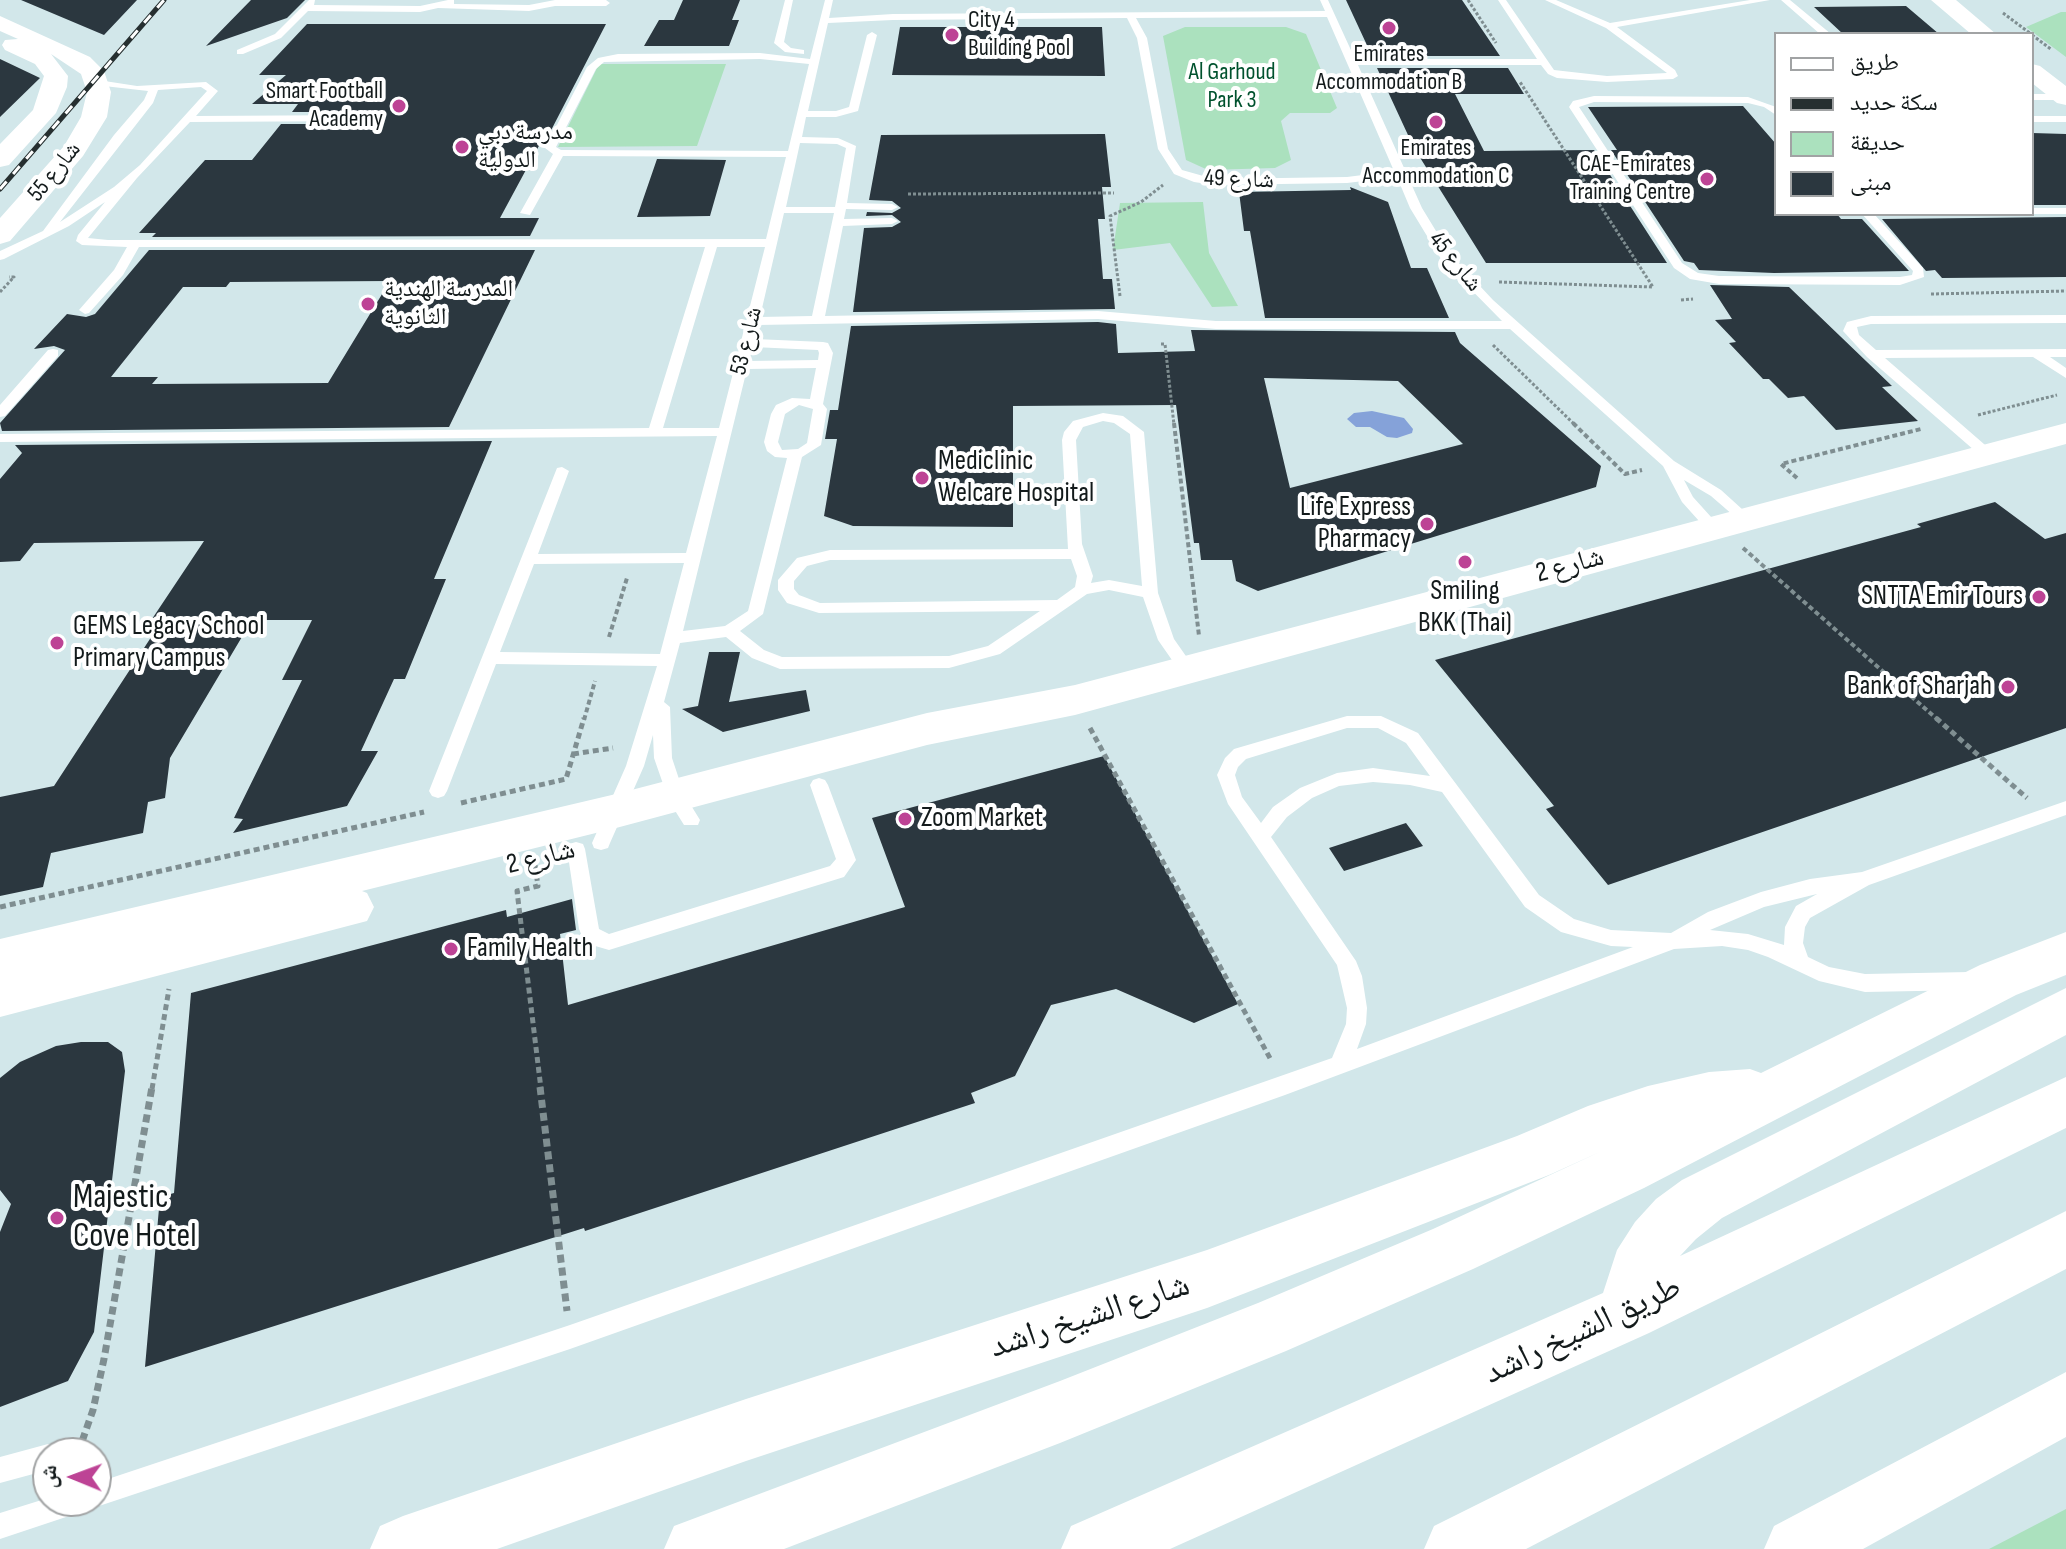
<!DOCTYPE html>
<html>
<head>
<meta charset="utf-8">
<style>
	body { margin:0 }
	#map { position:relative; width:2066px; height:1549px; overflow:hidden; background:#d2e7ea; font-family:"Sofia Sans Condensed","Noto Naskh Arabic",sans-serif }
	canvas { display:block }
	.legend { position:absolute; left:1774px; top:32px; width:260px; height:184px; box-sizing:border-box; background:#fff; border:2px solid #a1a3a4; margin:0; padding:10px 14px; list-style:none; font-size:24px; color:#131a1b }
	.legend li { display:flex; align-items:center; gap:16px; height:40px }
	.legend b { width:40px; border:2px solid #a1a3a4 }
	.north { position:absolute; left:32px; top:1437px; width:80px; height:80px; box-sizing:border-box; background:#fff; border:2px solid #a1a3a4; border-radius:50%; rotate:271deg; font-size:22px; font-weight:700; line-height:32px; text-align:center; color:#131a1b }
	.north::after { content:''; display:block; margin:auto; width:28px; height:36px; background:#bd4395; clip-path:polygon(50% 0,100% 100%,50% 72%,0 100%) }
</style>
</head>
<body>
<div id="map">
<canvas width="2066" height="1549"></canvas>
<ul class="legend">
<li><b style="height:10px;background:#fff"></b>طريق</li>
<li><b style="height:10px;background:#262f30"></b>سكة حديد</li>
<li><b style="height:22px;background:#abe1be"></b>حديقة</li>
<li><b style="height:22px;background:#2b373f"></b>مبنى</li>
</ul>
<div class="north">ش</div>
</div>
<script>
const g = document.querySelector('canvas').getContext('2d');
g.lineJoin = 'round';
function fill(path, color) {
  g.fillStyle = color;
  g.fill(path, 'evenodd');
}
function shape(rows) {
  const path = new Path2D();
  for (const r of rows) {
    path.moveTo(r[0], r[1]);
    for (let i = 2; i < r.length; i += 2) path.lineTo(r[i], r[i + 1]);
  }
  return path;
}
function trace(path, color, width, dash) {
  g.strokeStyle = color;
  g.lineWidth = width;
  g.lineCap = dash ? 'butt' : 'round';
  g.setLineDash(dash || []);
  g.stroke(path);
}
function write(font, color, halo, rows, align = 'center') {
  g.font = font + ' "Sofia Sans Condensed","Noto Naskh Arabic",sans-serif';
  g.lineWidth = 8;
  g.setLineDash([]);
  g.textBaseline = 'middle';
  g.strokeStyle = halo;
  g.fillStyle = color;
  for (const [text, x, y, turn = 0] of rows) {
    g.save();
    g.translate(x, y);
    g.rotate((+turn || 0) * Math.PI / 180);
    g.textAlign = isNaN(turn) ? turn : align;
    if (halo) g.strokeText(text, 0, 0);
    g.fillText(text, 0, 0);
    g.restore();
  }
}
fill(shape([
	[2061,12,2066,12,2066,57,2026,27],
	[1185,27,1286,27,1306,34,1337,108,1330,113,1290,113,1281,121,1291,160,1275,168,1208,170,1186,160,1163,36],
	[599,64,726,64,697,146,558,147],
	[1203,202,1209,253,1238,306,1212,307,1170,243,1113,250,1120,203],
	[2066,1509,2066,1549,1989,1549]
]), '#abe1be');
fill(shape([
	[1372,411,1404,418,1413,429,1412,433,1397,438,1387,437,1370,427,1356,427,1347,419,1354,413]
]), '#85a2d9');
fill(shape([
	[21,0,137,0,104,35],
	[251,0,305,0,287,18,206,46],
	[683,0,740,0,732,20,739,20,729,46,644,46,659,20,674,20],
	[1346,0,1462,0,1500,56,1372,56],
	[1906,6,1939,34,1843,34,1814,7],
	[307,24,606,24,545,142,541,142,500,218,539,218,530,236,152,237,156,233,139,233,205,160,252,160,281,124,371,124,379,119,371,112,292,112,298,104,252,104,286,75,259,75],
	[900,27,1102,27,1105,76,892,75],
	[0,59,40,78,0,117],
	[1377,68,1508,68,1524,94,1455,94,1484,151,1594,150,1667,263,1486,263,1414,148],
	[1743,106,1776,144,1776,214,1837,214,1841,219,1862,219,1909,271,1774,273,1699,270,1694,263,1684,261,1611,150,1617,150,1588,107],
	[2032,133,2066,134,2066,205,2032,205],
	[1105,134,1111,187,1102,187,1105,219,1098,219,1103,279,1112,279,1115,309,853,312,864,228,892,227,901,222,892,215,866,216,867,212,892,213,901,208,892,201,869,200,881,135],
	[657,159,726,160,710,216,637,217],
	[1350,187,1388,202,1411,268,1427,268,1449,318,1265,318,1250,231,1244,231,1239,192,1351,190],
	[2066,217,2066,277,1942,278,1935,270,1926,271,1882,219],
	[149,250,535,250,449,427,2,431,0,423,65,350,54,346,34,349,67,314,86,317,95,314],
	[390,281,328,383,152,384,158,377,111,377,183,287,226,287,230,282],
	[1710,285,1789,287,1892,386,1882,387,1918,421,1836,430,1804,396,1788,398,1769,379,1763,379,1729,343,1736,342,1715,320,1732,319],
	[1098,322,1116,324,1118,353,1195,351,1191,330,1455,332,1460,343,1601,466,1596,487,1258,591,1236,581,1232,560,1201,560,1199,543,1194,543,1176,405,1013,406,1013,527,853,526,824,516,837,439,825,439,830,410,838,410,851,326],
	[1264,378,1398,381,1463,444,1290,488],
	[492,441,434,579,446,579,405,679,394,679,361,751,378,751,347,806,233,833,243,819,234,818,302,680,282,680,312,620,252,620,170,758,165,798,148,802,143,833,51,853,43,887,0,896,0,797,54,786,161,622,150,622,204,541,34,543,20,561,0,562,0,479,22,453,15,445],
	[1995,502,2045,539,2066,533,2066,728,1608,885,1546,809,1554,806,1435,660,1921,527,1917,524],
	[709,652,740,652,729,702,806,690,810,711,723,732,682,709,698,706],
	[1104,756,1238,1004,1194,1023,1116,989,1051,1005,1015,1076,971,1093,975,1103,585,1231,584,1228,145,1367,160,1197,174,1193,191,993,506,910,507,917,572,899,576,930,560,934,568,1005,905,907,872,818],
	[1406,823,1423,846,1344,871,1329,848],
	[81,1042,108,1042,122,1052,125,1071,94,1332,68,1381,0,1407,0,1232,11,1204,0,1190,0,1078,20,1062,56,1046]
]), '#2b373f');
trace(shape([
	[1468,0,1496,43],
	[2003,13,2031,34],
	[2032,35,2052,50],
	[908,194,1114,193],
	[1499,282,1653,287,1520,82],
	[0,292,14,277,9,277],
	[1931,294,2066,291],
	[1120,296,1110,216,1141,202,1163,185],
	[1681,300,1693,299],
	[1161,344,1165,344,1174,425],
	[1493,345,1575,425],
	[1978,415,2057,395]
]), '#7f8e91', 3, [3, 2]);
trace(shape([
	[1174,423,1199,636],
	[1573,423,1625,474,1642,470],
	[1797,478,1781,464,1921,429],
	[1743,548,1938,720],
	[609,637,627,578],
	[584,720,595,681]
]), '#7f8e91', 4, [5, 3]);
trace(shape([
	[1936,718,2027,798],
	[1090,728,1271,1060],
	[573,754,613,748],
	[461,803,566,779,584,718],
	[535,865,538,886,517,891,541,1089],
	[0,907,424,812],
	[152,1089,169,989]
]), '#7f8e91', 5, [6, 4]);
trace(shape([
	[540,1087,567,1311],
	[78,1453,93,1410,104,1359,152,1087]
]), '#7f8e91', 7, [8, 5]);
fill(shape([
	[309,0,315,0,314,5,420,6,448,0,454,0,454,4,529,5,555,0,606,0,610,3,606,6,555,6,529,11,438,8,420,12,308,11,281,38,243,54,237,54,237,50,275,34,309,0],
	[785,0,793,0,784,42,791,48,804,50,804,54,785,52,774,43,785,0],
	[825,0,833,0,829,18,893,14,1325,11,1320,0,1328,0,1355,59,1537,59,1498,0,1506,0,1554,70,1607,76,1667,73,1606,28,1545,0,1556,0,1610,23,1750,0,1770,0,1617,27,1675,70,1678,76,1673,79,1607,82,1557,78,1548,74,1541,65,1358,65,1422,208,1450,254,1493,300,1674,461,1721,490,1753,519,1746,524,1741,522,1711,496,1684,480,1693,497,1721,528,1718,531,1708,531,1682,502,1663,466,1510,329,1216,329,1098,319,758,325,755,339,823,342,828,343,833,353,823,404,827,409,821,445,802,457,763,614,740,631,764,650,782,657,949,656,988,646,1040,611,819,613,787,603,778,590,778,580,797,558,830,550,1068,549,1062,440,1064,432,1073,421,1103,413,1123,416,1144,432,1158,593,1174,639,1195,669,1187,675,1181,673,1158,640,1143,597,1109,590,1087,594,1000,654,949,668,780,669,752,658,726,637,680,643,664,702,670,707,672,758,684,794,700,820,698,825,684,825,669,801,654,758,653,735,644,766,610,843,608,848,601,850,594,848,592,843,626,766,657,666,496,664,447,791,444,796,438,798,432,796,429,791,557,468,562,467,569,471,538,554,686,553,717,436,0,442,0,434,649,428,705,247,139,247,123,275,89,313,85,314,79,310,114,270,127,247,82,245,76,241,78,235,105,202,69,226,4,259,0,260,0,251,43,231,114,135,144,100,148,91,95,85,93,83,98,80,137,86,206,82,218,91,196,116,371,115,376,118,371,121,190,122,137,178,88,238,108,240,766,239,786,157,563,156,530,215,520,213,553,154,545,148,587,67,598,58,618,54,760,53,810,59,825,0],
	[1327,17,1394,171,1347,177,1214,179,1182,170,1168,149,1147,38,1136,18,1327,17],
	[1127,18,1137,38,1158,149,1174,174,1194,182,1214,185,1347,183,1397,177,1410,208,1441,259,1502,321,1216,321,1098,311,825,316,843,226,892,224,898,221,892,218,844,219,846,209,892,210,898,207,892,204,847,203,856,146,838,138,802,137,806,117,836,117,858,111,877,35,872,32,867,35,849,107,836,111,808,111,828,23,893,20,1127,18],
	[760,59,809,64,788,151,561,150,556,147,596,69,604,62,760,59],
	[201,87,207,91,140,165,114,187,60,222,153,103,158,90,201,87],
	[800,143,837,144,846,148,835,207,786,207,800,143],
	[784,213,834,213,812,316,760,317,784,213],
	[717,247,765,247,719,428,663,428,717,247],
	[753,347,818,350,819,353,818,360,749,361,753,347],
	[816,368,810,399,792,398,776,405,771,414,764,442,767,451,775,457,787,458,748,611,725,626,683,631,747,369,816,368],
	[799,405,813,409,807,443,798,449,782,450,778,442,785,414,799,405],
	[1103,421,1114,423,1130,434,1142,586,1109,580,1091,583,1093,576,1082,544,1076,440,1083,427,1103,421],
	[1071,559,1077,576,1075,587,1057,600,820,603,799,595,794,589,794,581,807,566,830,560,1071,559],
	[684,563,660,654,500,652,534,564,684,563],
	[1781,0,1790,0,1831,34,1820,34,1781,0],
	[2032,94,2065,94,2066,100,2032,100,2032,94],
	[1594,96,1748,97,1776,107,1776,115,1764,107,1748,103,1594,102,1579,107,1682,263,1698,273,1719,276,1900,277,1912,275,1913,271,1862,214,1874,214,1923,268,1924,277,1900,285,1719,284,1690,279,1674,268,1569,107,1573,101,1594,96],
	[2032,116,2066,116,2066,122,2032,122,2032,116],
	[2032,208,2066,208,2066,214,2032,214,2032,208],
	[2066,315,2066,323,1871,324,1857,327,1859,335,1876,350,2066,349,2066,357,2050,357,2066,368,2066,378,2033,357,1885,358,1992,451,1992,457,1987,458,1982,457,1867,357,1843,331,1847,322,1871,316,2066,315],
	[53,349,58,350,58,356,5,416,0,417,0,405,48,350,53,349],
	[1347,716,1381,716,1418,733,1539,895,1574,919,1611,930,1671,933,1708,912,1761,892,1810,879,1862,872,2066,801,2066,815,1869,885,1810,918,1805,927,1803,943,1808,957,1829,967,1865,974,1970,972,1977,975,1980,981,1977,987,1970,990,1865,992,1819,981,1768,957,1748,950,1722,946,1674,949,1285,1095,570,1349,0,1539,0,1513,48,1498,48,1501,96,1501,96,1483,570,1325,1332,1058,1346,1024,1347,1008,1337,965,1228,804,1217,775,1225,758,1234,749,1347,716],
	[1347,728,1378,728,1406,743,1430,776,1373,768,1337,773,1300,788,1273,807,1261,823,1242,797,1235,775,1238,767,1246,759,1347,728],
	[1373,782,1410,785,1442,792,1525,907,1561,932,1611,946,1633,947,1357,1049,1366,1024,1367,1008,1362,976,1356,961,1271,837,1287,817,1312,798,1339,786,1373,782],
	[1817,894,1796,906,1785,927,1784,945,1748,934,1710,930,1764,907,1817,894],
	[819,778,825,780,828,785,856,860,844,877,609,950,585,943,579,929,567,849,569,844,576,842,583,844,585,849,599,929,609,934,830,866,836,859,810,785,813,780,819,778],
	[48,1444,57,1448,59,1453,48,1453,48,1470,0,1483,0,1457,48,1444]
]), '#fff');
fill(shape([
	[1931,0,1956,0,1996,34,1971,34,1931,0],
	[0,16,90,57,104,71,111,92,107,117,83,156,10,241,0,244,0,218,64,146,81,117,87,92,81,74,51,54,68,76,67,87,56,113,9,165,0,167,0,144,33,110,44,76,35,64,5,50,2,45,5,40,18,39,0,31,0,16],
	[2032,64,2040,66,2066,86,2066,105,2057,103,2032,83,2032,64],
	[2066,423,2066,444,1075,715,927,745,616,828,362,891,367,893,374,907,367,921,0,1017,0,939,616,794,927,713,1075,685,2066,423]
]), '#fff');
fill(shape([
	[2066,932,2066,975,2016,995,1644,1188,1473,1269,1286,1351,1060,1443,784,1549,664,1549,674,1526,1060,1381,1258,1303,1433,1229,1602,1151,1549,1175,1207,1308,746,1461,497,1549,370,1549,380,1526,403,1516,746,1399,1207,1250,1517,1136,1588,1106,1648,1086,1709,1072,1750,1069,1761,1073,1980,965,2066,932]
]), '#fff');
fill(shape([
	[2066,988,2066,1035,1722,1218,1696,1239,1680,1256,2066,1077,2066,1128,1649,1333,1170,1549,1061,1549,1071,1526,1603,1293,1617,1250,1635,1222,1656,1199,1682,1180,2066,988],
	[2066,1211,2066,1269,1526,1549,1424,1549,1434,1526,2066,1211],
	[2066,1372,2066,1437,1863,1549,1764,1549,1774,1526,2066,1372]
]), '#fff');
const rail = shape([
	[0,189,164,0]
]);
trace(rail, '#262f30', 5);
trace(rail, '#fff', 3, [10]);
for (const [x, y, r, color] of [
	[1389,28,8,"#bd4395"],
	[952,35,8,"#bd4395"],
	[399,106,8,"#bd4395"],
	[1436,122,8,"#bd4395"],
	[462,147,8,"#bd4395"],
	[1707,179,8,"#bd4395"],
	[368,304,8,"#bd4395"],
	[922,478,8,"#bd4395"],
	[1427,524,8,"#bd4395"],
	[1465,562,8,"#bd4395"],
	[2039,597,8,"#bd4395"],
	[57,643,8,"#bd4395"],
	[2008,687,8,"#bd4395"],
	[905,819,8,"#bd4395"],
	[451,949,8,"#bd4395"],
	[57,1218,8,"#bd4395"]
]) {
  const dot = new Path2D();
  dot.arc(x, y, r, 0, 2 * Math.PI);
  g.fillStyle = color;
  g.fill(dot);
  trace(dot, '#fff', 3);
}
write('24px', '#131a1b', '#fff', [
	["City 4",968,21],
	["Building Pool",968,49],
	["Emirates",1389,55,"center"],
	["Accommodation B",1389,83,"center"],
	["Smart Football",383,92,"right"],
	["Academy",383,120,"right"],
	["مدرسة دبي",478,133],
	["الدولية",478,161],
	["Emirates",1436,149,"center"],
	["Accommodation C",1436,177,"center"],
	["CAE-Emirates",1691,165,"right"],
	["Training Centre",1691,193,"right"],
	["المدرسة الهندية",384,290],
	["الثانوية",384,318]
], 'left');
write('24px', '#00522e', '#fff', [
	["Al Garhoud",1232,73],
	["Park 3",1232,101]
]);
write('24px', '#131a1b', '#fff', [
	["شارع 55",55,172,-51],
	["شارع 49",1239,180,2],
	["شارع 45",1455,262,51],
	["شارع 53",747,341,-76]
]);
write('28px', '#131a1b', '#fff', [
	["Mediclinic",938,462],
	["Welcare Hospital",938,494],
	["Life Express",1411,508,"right"],
	["Pharmacy",1411,540,"right"],
	["Smiling",1465,592,"center"],
	["BKK (Thai)",1465,624,"center"],
	["SNTTA Emir Tours",2023,597,"right"],
	["GEMS Legacy School",73,627],
	["Primary Campus",73,659],
	["Bank of Sharjah",1992,687,"right"],
	["Zoom Market",921,819],
	["Family Health",467,949]
], 'left');
write('28px', '#131a1b', '#fff', [
	["شارع 2",1570,566,-15],
	["شارع 2",541,858,-14]
]);
write('34px', '#131a1b', '#fff', [
	["Majestic",73,1198],
	["Cove Hotel",73,1237]
], 'left');
write('34px', '#131a1b', '#fff', [
	["شارع الشيخ راشد",1090,1317,-18],
	["طريق الشيخ راشد",1583,1331,-25]
]);
</script>
</body>
</html>
